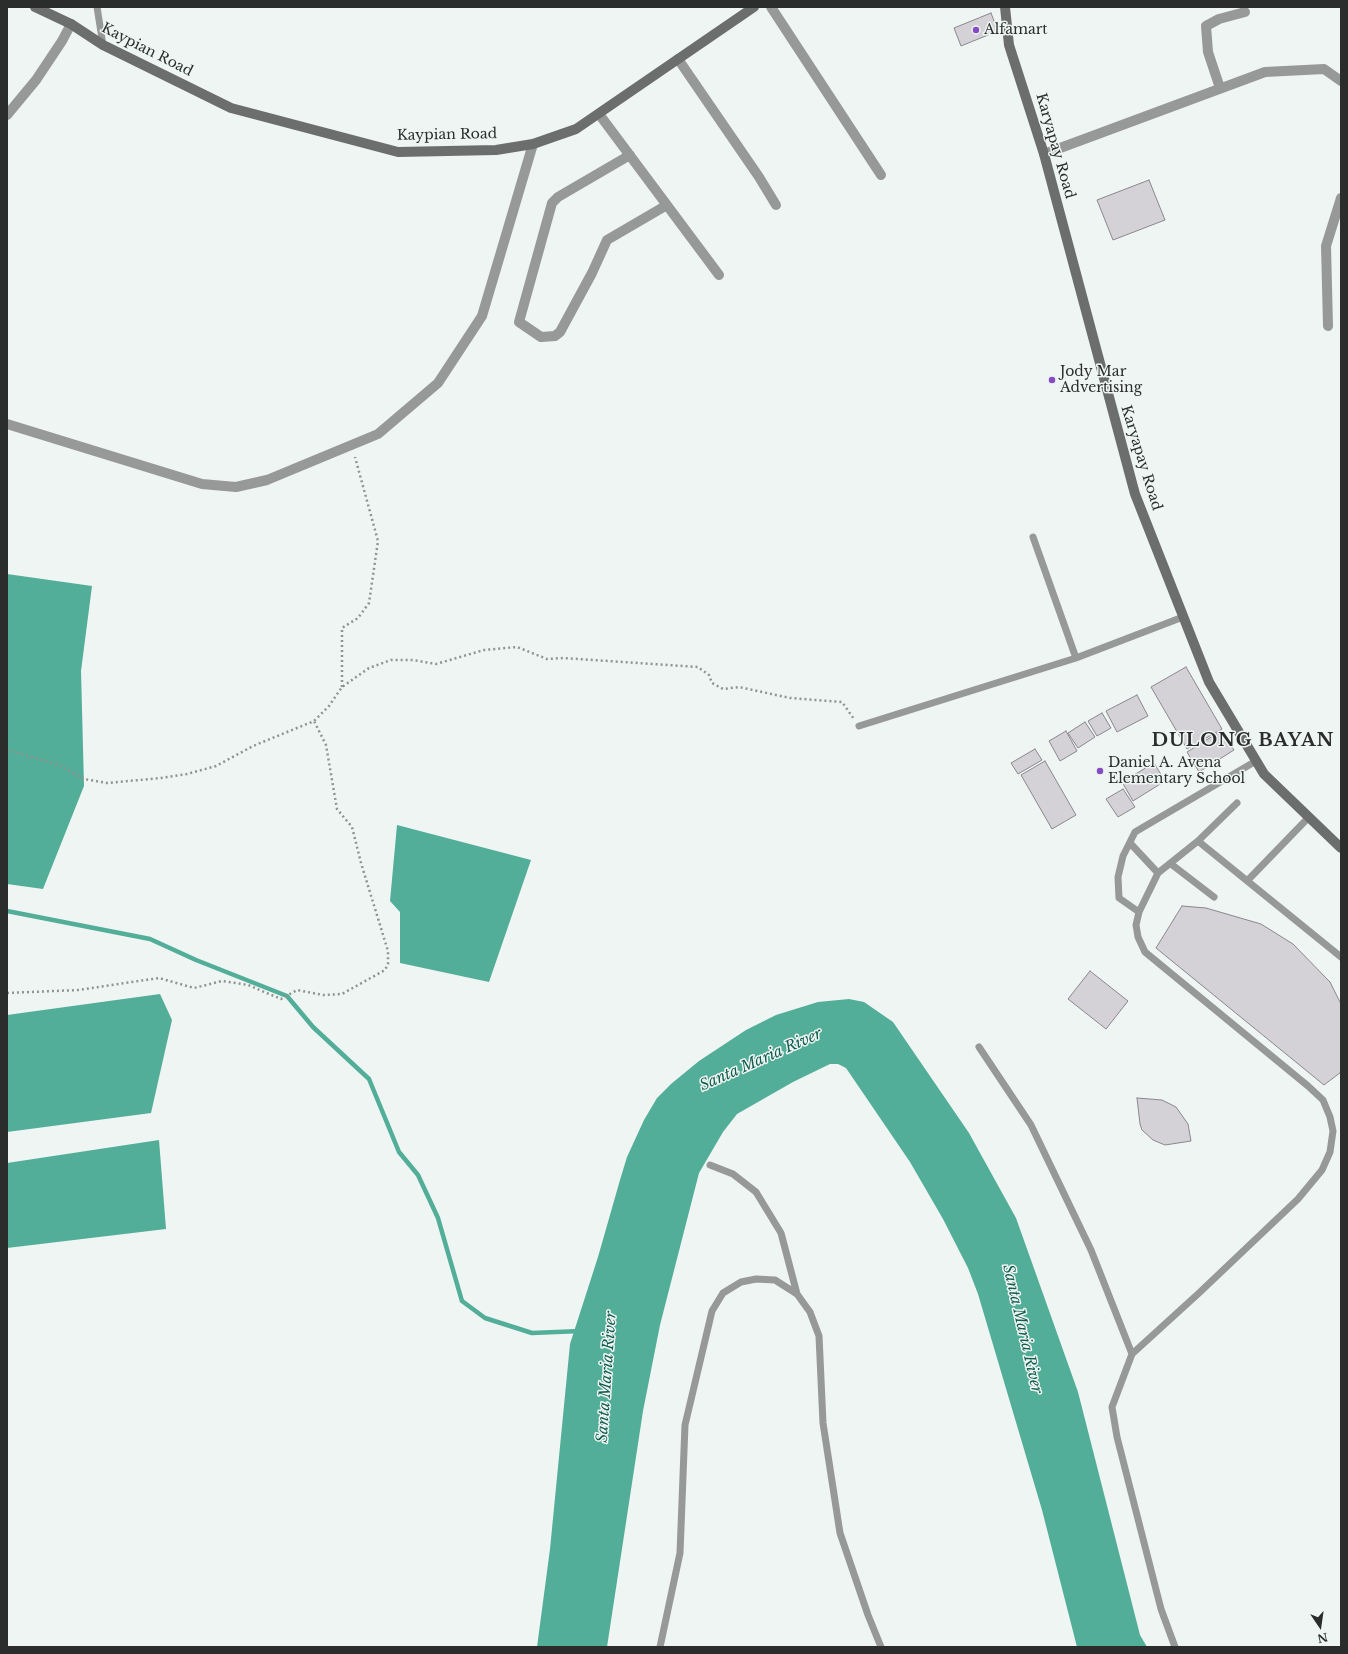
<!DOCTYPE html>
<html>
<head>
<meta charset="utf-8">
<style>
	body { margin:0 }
	#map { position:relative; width:1348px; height:1654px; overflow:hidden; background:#eff5f3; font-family:"Libre Baskerville",serif }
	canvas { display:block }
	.frame { position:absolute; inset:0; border:8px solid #2a2d2c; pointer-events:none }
	.north { position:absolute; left:1300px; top:1606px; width:40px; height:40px; -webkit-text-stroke:3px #eff5f3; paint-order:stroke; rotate:167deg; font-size:11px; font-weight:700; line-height:16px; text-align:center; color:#2a2d2c }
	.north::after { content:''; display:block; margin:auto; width:14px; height:18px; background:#2a2d2c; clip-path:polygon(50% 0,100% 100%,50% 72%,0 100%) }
</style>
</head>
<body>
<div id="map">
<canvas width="1348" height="1654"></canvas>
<div class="frame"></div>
<div class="north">N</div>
</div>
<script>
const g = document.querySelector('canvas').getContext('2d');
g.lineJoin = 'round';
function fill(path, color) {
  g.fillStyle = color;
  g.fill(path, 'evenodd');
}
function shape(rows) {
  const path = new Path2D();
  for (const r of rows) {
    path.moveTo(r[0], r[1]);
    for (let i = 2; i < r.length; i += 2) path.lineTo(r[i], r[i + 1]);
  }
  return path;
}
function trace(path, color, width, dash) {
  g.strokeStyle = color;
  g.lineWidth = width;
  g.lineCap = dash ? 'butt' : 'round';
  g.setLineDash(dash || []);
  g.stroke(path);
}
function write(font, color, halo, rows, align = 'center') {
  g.font = font + ' "Libre Baskerville",serif';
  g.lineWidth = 3;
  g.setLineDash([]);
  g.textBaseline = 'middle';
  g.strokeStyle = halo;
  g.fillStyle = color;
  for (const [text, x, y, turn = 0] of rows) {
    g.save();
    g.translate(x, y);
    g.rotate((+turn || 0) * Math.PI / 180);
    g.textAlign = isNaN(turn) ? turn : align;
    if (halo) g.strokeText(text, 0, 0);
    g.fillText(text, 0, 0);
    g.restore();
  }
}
fill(shape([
	[7,574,92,586,81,671,84,786,43,889,7,884],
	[397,825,531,860,489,982,400,963,400,912,390,901],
	[160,994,172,1020,151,1113,7,1132,7,1015],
	[849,999,864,1002,893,1022,969,1133,1016,1218,1078,1392,1140,1635,1147,1647,1077,1647,1042,1510,978,1294,968,1268,943,1219,910,1162,846,1068,838,1064,830,1064,793,1082,737,1114,723,1132,699,1173,660,1325,643,1411,607,1647,537,1647,550,1549,570,1344,598,1257,620,1180,627,1157,644,1120,657,1098,671,1084,699,1061,746,1030,776,1015,818,1002],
	[159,1140,166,1229,7,1248,7,1163]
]), '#52ae98');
trace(shape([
	[7,911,150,939,196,960,287,996,313,1027,369,1079,399,1152,418,1175,438,1218,462,1301,485,1318,532,1333,581,1331]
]), '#52ae98', 4.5);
const building = shape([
	[991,13,998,31,961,46,954,28,991,13],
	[1149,180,1165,220,1113,240,1097,200,1149,180],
	[1186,667,1222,729,1187,749,1151,687,1186,667],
	[1137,695,1148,716,1117,732,1106,711,1137,695],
	[1102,713,1111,728,1097,736,1088,721,1102,713],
	[1085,722,1095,737,1078,748,1068,733,1085,722],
	[1066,731,1077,751,1060,761,1049,741,1066,731],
	[1221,731,1234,750,1199,772,1187,752,1221,731],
	[1035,749,1042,760,1018,774,1011,763,1035,749],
	[1045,761,1076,815,1052,829,1021,775,1045,761],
	[1154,763,1165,781,1133,801,1122,782,1154,763],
	[1123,789,1135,807,1118,817,1106,799,1123,789],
	[1182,906,1206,908,1261,924,1293,944,1330,982,1341,1004,1341,1072,1324,1085,1156,948,1182,906],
	[1090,971,1128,1001,1106,1029,1068,999,1090,971],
	[1137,1098,1162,1100,1176,1107,1188,1124,1191,1141,1165,1145,1153,1140,1142,1130,1140,1124,1137,1098]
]);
fill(building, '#d4d2d7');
trace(building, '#89878c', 1);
trace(shape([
	[342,687,342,628,358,618,369,603,378,541,355,457],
	[7,750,59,765,84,779,107,783,161,778,187,774,216,766,253,746,314,721,329,706,342,687,369,668,391,660,413,660,436,664,484,650,517,647,547,659,563,658,698,667,709,675,712,683,723,689,739,687,790,698,842,702,854,719],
	[7,993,78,990,159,978,194,988,222,981,248,985,281,999,297,990,323,995,342,994,385,970,388,964,388,951,361,863,352,827,337,809,326,745,314,721]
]), '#8f9392', 2.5, [2, 3]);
trace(shape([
	[97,7,103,45],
	[1033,537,1076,658],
	[859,726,1076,658,1183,617],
	[1198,841,1341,957],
	[1130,843,1158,873],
	[1171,864,1214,897],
	[1248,880,1309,817],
	[1139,912,1119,898,1118,877,1123,856,1135,832,1256,761],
	[979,1047,1031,1125,1091,1250,1132,1354],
	[710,1165,733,1174,756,1192,781,1233,797,1294],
	[660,1647,680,1553,685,1425,712,1311,723,1293,741,1282,756,1279,775,1280,797,1294,810,1312,819,1336,823,1423,840,1533,868,1615,881,1647],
	[1175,1647,1161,1609,1117,1437,1112,1407,1132,1354,1199,1293,1298,1199,1322,1170,1330,1152,1333,1131,1330,1117,1323,1100,1308,1086,1145,952,1138,937,1136,925,1139,912,1158,873,1198,841,1237,803]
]), '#979998', 7);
trace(shape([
	[771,7,881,175],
	[678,59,759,177,776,205],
	[1220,88,1208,52,1206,26,1219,19,1245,12],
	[599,114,719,275],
	[1044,154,1265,72,1324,69,1341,81],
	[630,155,558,197,552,203,519,322,541,337,555,336,560,332,592,273,607,240,667,205],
	[1328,326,1326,246,1341,198],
	[7,424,202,484,236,487,267,480,378,434,438,383,482,316,533,144]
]), '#979998', 10);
trace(shape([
	[7,115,36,80,62,41,71,24]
]), '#979998', 10);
trace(shape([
	[35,7,71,24,103,45,231,108,398,152,496,150,533,144,576,129,754,7],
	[1005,7,1009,45,1044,154,1135,494,1209,682,1264,774,1341,848]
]), '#6b6e6d', 10);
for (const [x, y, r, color] of [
	[976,30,4,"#854bc1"],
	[1052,380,4,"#854bc1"],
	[1100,771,4,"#854bc1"]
]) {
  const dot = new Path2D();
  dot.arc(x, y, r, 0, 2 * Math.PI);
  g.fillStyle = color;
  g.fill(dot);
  trace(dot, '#eff5f3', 1.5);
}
write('14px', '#2a2d2c', '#eff5f3', [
	["Alfamart",984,30],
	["Jody Mar",1060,372],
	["Advertising",1060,388],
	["Daniel A. Avena",1108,763],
	["Elementary School",1108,779]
], 'left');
write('14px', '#2a2d2c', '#eff5f3', [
	["Kaypian Road",147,50,27],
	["Kaypian Road",447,135,-1],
	["Karyapay Road",1055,146,74],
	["Karyapay Road",1141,458,73]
]);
write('italic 15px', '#105c4d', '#eff5f3', [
	["Santa Maria River",761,1060,-24],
	["Santa Maria River",1022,1329,77],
	["Santa Maria River",607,1377,-86]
]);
g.letterSpacing = '1px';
write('bold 18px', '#2a2d2c', '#eff5f3', [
	["DULONG BAYAN",1243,741]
]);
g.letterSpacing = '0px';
</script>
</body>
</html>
